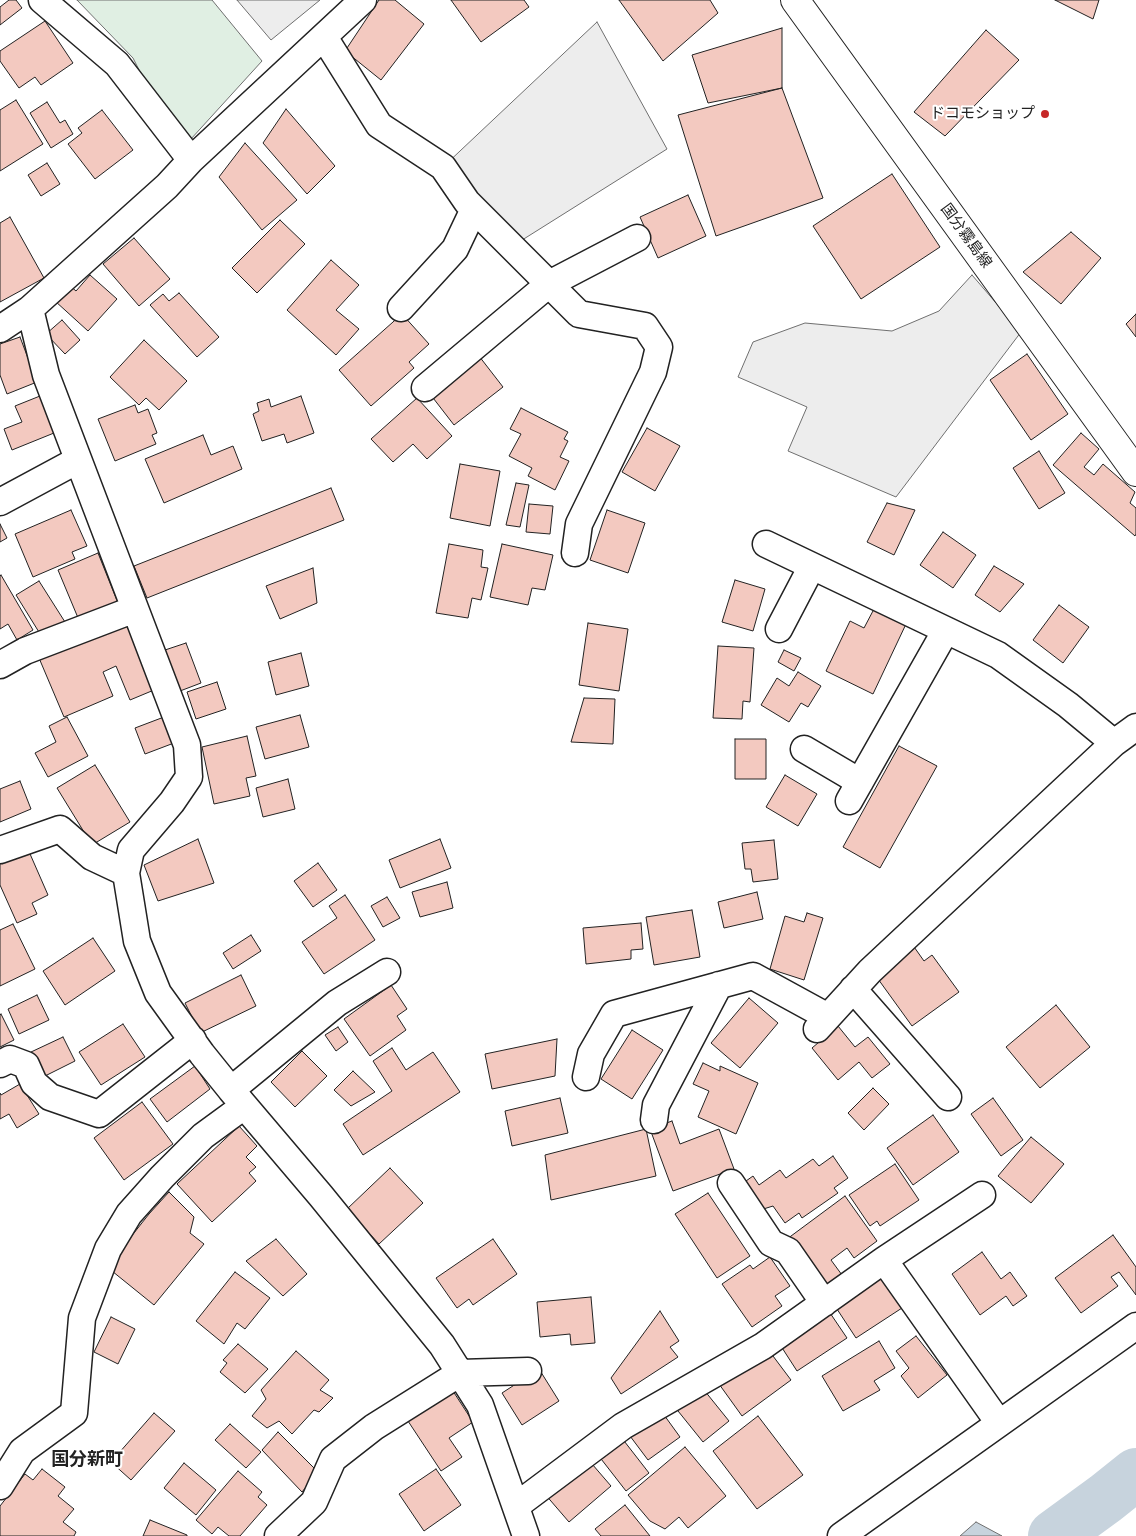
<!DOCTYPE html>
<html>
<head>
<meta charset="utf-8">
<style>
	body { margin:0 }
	canvas { display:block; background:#fff }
</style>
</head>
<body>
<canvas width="1136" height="1536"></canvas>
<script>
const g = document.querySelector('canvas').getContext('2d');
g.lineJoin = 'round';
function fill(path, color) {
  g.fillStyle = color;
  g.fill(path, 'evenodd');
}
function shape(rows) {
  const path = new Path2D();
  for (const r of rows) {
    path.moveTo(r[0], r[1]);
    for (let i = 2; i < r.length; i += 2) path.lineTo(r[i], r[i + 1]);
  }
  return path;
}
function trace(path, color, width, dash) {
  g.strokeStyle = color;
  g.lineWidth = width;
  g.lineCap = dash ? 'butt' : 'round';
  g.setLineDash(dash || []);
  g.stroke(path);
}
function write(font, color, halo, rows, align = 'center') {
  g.font = font + ' "Noto Sans","Noto Sans JP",sans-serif';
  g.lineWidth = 4;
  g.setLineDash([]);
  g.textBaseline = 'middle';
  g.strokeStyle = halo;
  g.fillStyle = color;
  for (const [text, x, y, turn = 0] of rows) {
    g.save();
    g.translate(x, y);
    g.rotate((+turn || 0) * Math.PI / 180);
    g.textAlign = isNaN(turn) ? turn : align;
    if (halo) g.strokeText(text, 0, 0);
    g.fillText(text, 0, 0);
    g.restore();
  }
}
const green = shape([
	[77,0,212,0,262,61,180,151,133,58,77,0]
]);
fill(green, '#e0efe3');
trace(green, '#6f6f6f', 1);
const parking = shape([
	[237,0,320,0,271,40,237,0],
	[597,22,667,149,511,247,443,167,597,22],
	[972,275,1021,332,896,497,788,451,807,407,738,377,753,342,805,323,892,331,939,311,972,275]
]);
fill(parking, '#ededed');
trace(parking, '#6f6f6f', 1);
const water = shape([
	[976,1522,1002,1536,960,1536,976,1522]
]);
fill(water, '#c7d3dd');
trace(water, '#6f6f6f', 1);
trace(shape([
	[1054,1536,1106,1498,1136,1474]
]), '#c7d3dd', 52);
const building = shape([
	[9,0,16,0,22,8,0,25,0,7,9,0],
	[379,0,395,0,424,24,381,80,345,51,379,0],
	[451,0,524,0,529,7,481,42,451,0],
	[619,0,710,0,718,13,663,61,619,0],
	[1055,0,1099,0,1093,19,1055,0],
	[45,21,73,63,41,85,35,77,19,88,0,61,0,51,45,21],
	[782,28,782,88,708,103,692,55,782,28],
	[986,30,1019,60,945,136,914,112,986,30],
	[782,88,823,198,716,236,678,115,782,88],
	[16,100,43,144,0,171,0,110,16,100],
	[47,102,60,123,65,120,73,134,51,148,30,113,47,102],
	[286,109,335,166,307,194,263,143,286,109],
	[102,110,133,150,95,179,68,144,82,133,78,128,102,110],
	[245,143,297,200,262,230,219,177,245,143],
	[47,163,60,184,41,196,28,175,47,163],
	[892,174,940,247,861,299,813,226,892,174],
	[688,195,706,236,658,258,640,217,688,195],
	[10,217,44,278,0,302,0,223,10,217],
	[280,220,305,244,257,293,232,268,280,220],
	[1071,232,1101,258,1061,304,1023,272,1071,232],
	[134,238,170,279,139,306,103,264,134,238],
	[331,260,359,285,336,310,359,329,336,355,287,310,331,260],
	[90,275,117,299,88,331,55,301,69,285,76,291,90,275],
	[179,293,219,337,197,357,150,305,163,294,169,301,179,293],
	[402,314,429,344,409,362,414,368,371,406,339,370,402,314],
	[1136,314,1136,337,1126,324,1136,314],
	[62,320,80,340,65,354,46,334,62,320],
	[20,337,37,382,7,394,0,375,0,344,20,337],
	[144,340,187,381,159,410,146,398,139,405,110,377,144,340],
	[1027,354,1068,414,1031,440,990,380,1027,354],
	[479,356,503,387,454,425,430,394,479,356],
	[40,396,54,433,12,450,4,429,22,422,15,406,40,396],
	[301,396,314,433,287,443,284,434,262,441,253,414,259,411,257,403,269,399,271,407,301,396],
	[417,398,452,436,427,459,413,444,393,462,371,439,417,398],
	[135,405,138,413,148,409,157,433,152,435,156,444,115,461,98,419,135,405],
	[521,408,568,432,564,439,568,441,560,457,569,461,555,490,528,476,532,468,509,456,521,434,510,429,521,408],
	[647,428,680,446,655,491,622,472,647,428],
	[1081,433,1099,449,1084,467,1094,475,1103,464,1135,492,1130,503,1136,508,1136,534,1135,536,1053,465,1081,433],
	[203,435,211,455,233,446,242,469,164,503,145,459,203,435],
	[1039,451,1065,493,1039,509,1013,468,1039,451],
	[460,464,500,471,490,526,450,518,460,464],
	[516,483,529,485,520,527,506,525,516,483],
	[331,488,344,520,147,598,134,566,331,488],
	[887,503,915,510,894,555,867,542,887,503],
	[529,504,553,506,550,534,526,532,529,504],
	[71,510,87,546,72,552,75,559,33,577,15,534,71,510],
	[607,510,645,523,628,573,590,560,607,510],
	[0,524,7,538,0,542,0,524],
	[943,532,976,555,953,588,920,565,943,532],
	[449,544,483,550,481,567,488,568,481,600,472,598,468,618,436,613,449,544],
	[502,544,553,555,545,590,532,588,528,605,490,597,502,544],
	[98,553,118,603,81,625,58,570,98,553],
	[994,566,1024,584,1000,612,975,595,994,566],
	[313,568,317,603,280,619,266,586,313,568],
	[1,575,33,630,17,640,8,624,0,629,0,576,1,575],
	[735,580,765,589,753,631,722,622,735,580],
	[39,581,65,622,42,637,16,595,39,581],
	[1059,605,1089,627,1063,663,1033,640,1059,605],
	[874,609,906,624,873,694,826,671,850,621,864,628,874,609],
	[125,621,154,690,130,700,116,666,103,672,113,696,64,717,39,658,125,621],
	[588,623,628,629,619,691,579,685,588,623],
	[186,643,201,683,180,691,165,650,186,643],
	[718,646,754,648,750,702,743,701,742,719,713,718,718,646],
	[784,650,801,658,794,671,778,662,784,650],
	[301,653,309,686,276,695,268,662,301,653],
	[798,672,821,686,808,707,801,703,789,722,761,705,777,678,789,686,798,672],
	[217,682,226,709,196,719,187,692,217,682],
	[584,698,615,699,613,744,571,742,584,698],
	[300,715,309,747,265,759,256,727,300,715],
	[67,717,88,756,48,777,35,753,56,742,49,726,67,717],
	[164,717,174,743,145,754,135,728,164,717],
	[247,736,256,776,246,778,250,796,214,804,202,747,247,736],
	[735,739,766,739,766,779,735,779,735,739],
	[899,746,937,766,880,868,843,847,899,746],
	[95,765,130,822,92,845,57,788,95,765],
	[785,775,817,794,798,826,766,807,785,775],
	[288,779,295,809,263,817,256,788,288,779],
	[20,781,31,809,0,822,0,789,20,781],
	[198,839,214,883,158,901,144,865,198,839],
	[440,839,451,868,400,888,389,860,440,839],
	[774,840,778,879,753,882,751,869,745,869,742,843,774,840],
	[27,847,48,895,32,903,37,914,17,923,0,885,0,860,27,847],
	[318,863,337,890,313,907,294,881,318,863],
	[447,882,453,908,420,917,412,892,447,882],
	[757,892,763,919,724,928,718,902,757,892],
	[345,895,375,940,324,974,302,942,337,918,329,906,345,895],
	[387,897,400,918,383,927,371,906,387,897],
	[692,910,700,957,654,965,646,917,692,910],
	[807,913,823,918,804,980,770,969,785,916,804,922,807,913],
	[641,923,643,949,631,950,631,959,586,964,583,928,641,923],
	[13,924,35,969,0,986,0,930,13,924],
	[251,935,261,951,233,969,223,953,251,935],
	[93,938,115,971,65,1005,43,971,93,938],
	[912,944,924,961,932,955,959,992,912,1026,873,972,912,944],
	[241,975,256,1006,200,1033,185,1003,241,975],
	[391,985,407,1009,397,1016,406,1030,370,1056,344,1019,391,985],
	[37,995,49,1020,19,1034,8,1009,37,995],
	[749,998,778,1023,740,1068,711,1043,749,998],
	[1056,1005,1090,1047,1040,1088,1006,1047,1056,1005],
	[1,1014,14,1040,0,1047,0,1015,1,1014],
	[123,1024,145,1057,101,1085,79,1052,123,1024],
	[838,1026,855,1047,868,1037,890,1064,872,1078,859,1062,838,1080,812,1048,838,1026],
	[338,1027,348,1042,336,1051,325,1035,338,1027],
	[632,1030,663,1050,632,1099,601,1079,632,1030],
	[63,1037,75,1061,43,1077,31,1052,63,1037],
	[557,1039,555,1076,492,1089,485,1054,557,1039],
	[392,1048,406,1070,433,1052,460,1092,363,1155,343,1124,392,1091,373,1061,392,1048],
	[302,1051,327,1076,295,1107,271,1082,302,1051],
	[703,1063,720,1071,720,1066,758,1083,736,1134,698,1117,709,1091,693,1084,703,1063],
	[195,1066,210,1089,167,1122,150,1099,195,1066],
	[353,1071,375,1092,351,1106,334,1090,353,1071],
	[20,1084,39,1114,17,1128,9,1114,0,1119,0,1093,1,1095,20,1084],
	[873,1088,889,1104,864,1130,848,1113,873,1088],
	[560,1098,568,1133,512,1146,505,1111,560,1098],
	[993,1098,1023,1140,1001,1156,971,1114,993,1098],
	[142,1102,173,1144,124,1180,94,1138,142,1102],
	[933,1115,959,1152,913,1185,887,1148,933,1115],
	[672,1121,680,1144,719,1129,734,1169,673,1191,650,1129,672,1121],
	[239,1126,257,1146,246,1157,256,1167,249,1173,256,1181,212,1222,177,1184,239,1126],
	[646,1129,656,1176,551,1200,545,1155,646,1129],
	[1031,1137,1064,1164,1031,1203,998,1176,1031,1137],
	[833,1156,848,1178,834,1188,838,1193,802,1218,799,1213,785,1223,773,1206,757,1211,739,1186,753,1176,759,1185,780,1170,786,1178,813,1159,819,1166,833,1156],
	[895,1164,919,1200,880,1226,877,1221,870,1226,849,1195,895,1164],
	[390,1168,423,1203,379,1244,347,1209,390,1168],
	[169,1192,194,1217,190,1233,204,1244,154,1305,107,1267,149,1214,169,1192],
	[708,1193,750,1256,717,1278,675,1214,708,1193],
	[845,1196,877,1241,854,1258,847,1248,831,1260,842,1275,823,1289,787,1239,845,1196],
	[1113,1235,1136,1267,1136,1295,1119,1272,1111,1277,1118,1286,1081,1313,1055,1278,1113,1235],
	[276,1239,307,1274,283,1296,246,1261,276,1239],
	[493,1239,517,1274,473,1305,469,1299,457,1308,436,1278,493,1239],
	[982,1252,1001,1279,1010,1272,1027,1296,1013,1306,1006,1296,980,1315,952,1274,982,1252],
	[770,1257,790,1286,775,1296,782,1306,752,1327,722,1284,750,1265,753,1269,770,1257],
	[235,1272,270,1298,245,1329,237,1323,224,1344,196,1321,235,1272],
	[878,1273,902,1308,856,1338,833,1303,878,1273],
	[591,1297,595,1343,571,1345,570,1334,540,1337,537,1302,591,1297],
	[826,1307,847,1338,797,1371,777,1340,826,1307],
	[660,1311,679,1341,670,1347,678,1357,621,1394,611,1378,660,1311],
	[111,1317,135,1329,118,1364,94,1352,111,1317],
	[916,1336,947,1375,918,1398,901,1376,909,1368,896,1351,916,1336],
	[879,1341,895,1368,874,1381,880,1390,843,1411,822,1376,879,1341],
	[238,1344,268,1369,245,1393,220,1372,227,1363,223,1360,238,1344],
	[767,1348,791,1380,742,1416,719,1384,767,1348],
	[296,1351,329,1380,320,1390,333,1398,319,1412,314,1410,292,1434,279,1421,267,1428,252,1416,266,1399,261,1390,296,1351],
	[539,1369,559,1401,522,1425,502,1393,539,1369],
	[700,1385,729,1421,703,1442,674,1406,700,1385],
	[451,1388,473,1422,449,1438,462,1457,441,1471,406,1418,451,1388],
	[659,1408,680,1437,648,1460,627,1432,659,1408],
	[154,1413,175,1431,131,1480,111,1462,154,1413],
	[758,1416,803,1475,757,1509,713,1451,758,1416],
	[230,1424,261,1452,246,1468,215,1440,230,1424],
	[278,1432,318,1472,302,1492,262,1450,278,1432],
	[621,1437,649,1473,626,1491,598,1455,621,1437],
	[685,1447,726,1496,688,1528,679,1517,665,1529,650,1521,628,1495,685,1447],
	[586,1457,611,1486,569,1522,544,1493,586,1457],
	[184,1463,216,1490,196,1515,164,1488,184,1463],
	[42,1469,65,1487,58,1496,74,1509,63,1522,76,1532,74,1536,0,1536,0,1506,25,1474,33,1480,42,1469],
	[436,1469,461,1505,424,1531,399,1494,436,1469],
	[238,1471,262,1492,258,1497,267,1505,240,1536,229,1536,218,1527,212,1534,196,1520,238,1471],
	[625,1505,650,1536,601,1536,595,1529,625,1505],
	[150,1520,187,1535,187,1536,143,1536,150,1520]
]);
fill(building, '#f3c9c0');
trace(building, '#222', 1);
const street = shape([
	[42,0,117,64,191,160],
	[324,37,379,125,443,167,467,202,579,314,645,326,659,347,653,372,579,524,575,553],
	[401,308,455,249,474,209],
	[30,309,46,375,187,745,189,777,172,802,131,850,126,873,137,941,158,993,202,1054,231,1090,321,1196,442,1345,480,1405,526,1536],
	[0,329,30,309,167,186,191,160,363,0],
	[425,388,549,284,637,238],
	[0,502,78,460],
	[766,544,998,655,1068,705,1114,743],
	[779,629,812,566],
	[0,665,25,651,135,609],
	[804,749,860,782],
	[849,801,946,630],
	[0,850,60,829,92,857,126,873],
	[853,989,948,1097],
	[817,1029,870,971,1114,743,1136,727],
	[0,1064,10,1059,26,1065,34,1083,50,1097,99,1114,193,1040],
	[586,1077,591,1054,614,1014,753,976,828,1017],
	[231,1090,337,1003,387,972],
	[654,1120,656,1105,719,985],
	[731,1183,771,1243,788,1251,824,1303],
	[884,1260,999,1423],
	[0,1486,22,1451,74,1413,82,1318,108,1249,129,1214,162,1177,203,1136,244,1106],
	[516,1506,623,1426,763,1346,884,1260,982,1195],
	[278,1536,314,1502,333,1459,374,1427,460,1373,528,1371],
	[841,1536,1136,1326]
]);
const primary = shape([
	[795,0,1136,472]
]);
trace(street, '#222', 29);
trace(primary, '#222', 30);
trace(street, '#fff', 26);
trace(primary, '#fff', 28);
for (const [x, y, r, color] of [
	[1045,114,5,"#c62828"]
]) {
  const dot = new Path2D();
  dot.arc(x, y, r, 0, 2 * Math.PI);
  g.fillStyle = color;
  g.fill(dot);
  trace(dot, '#fff', 2);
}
write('15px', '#222', '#fff', [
	["ドコモショップ",1035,114]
], 'right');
write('15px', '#222', '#fff', [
	["国分霧島線",966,236,54]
]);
write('bold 18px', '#222', '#fff', [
	["国分新町",87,1460]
]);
</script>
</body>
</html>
